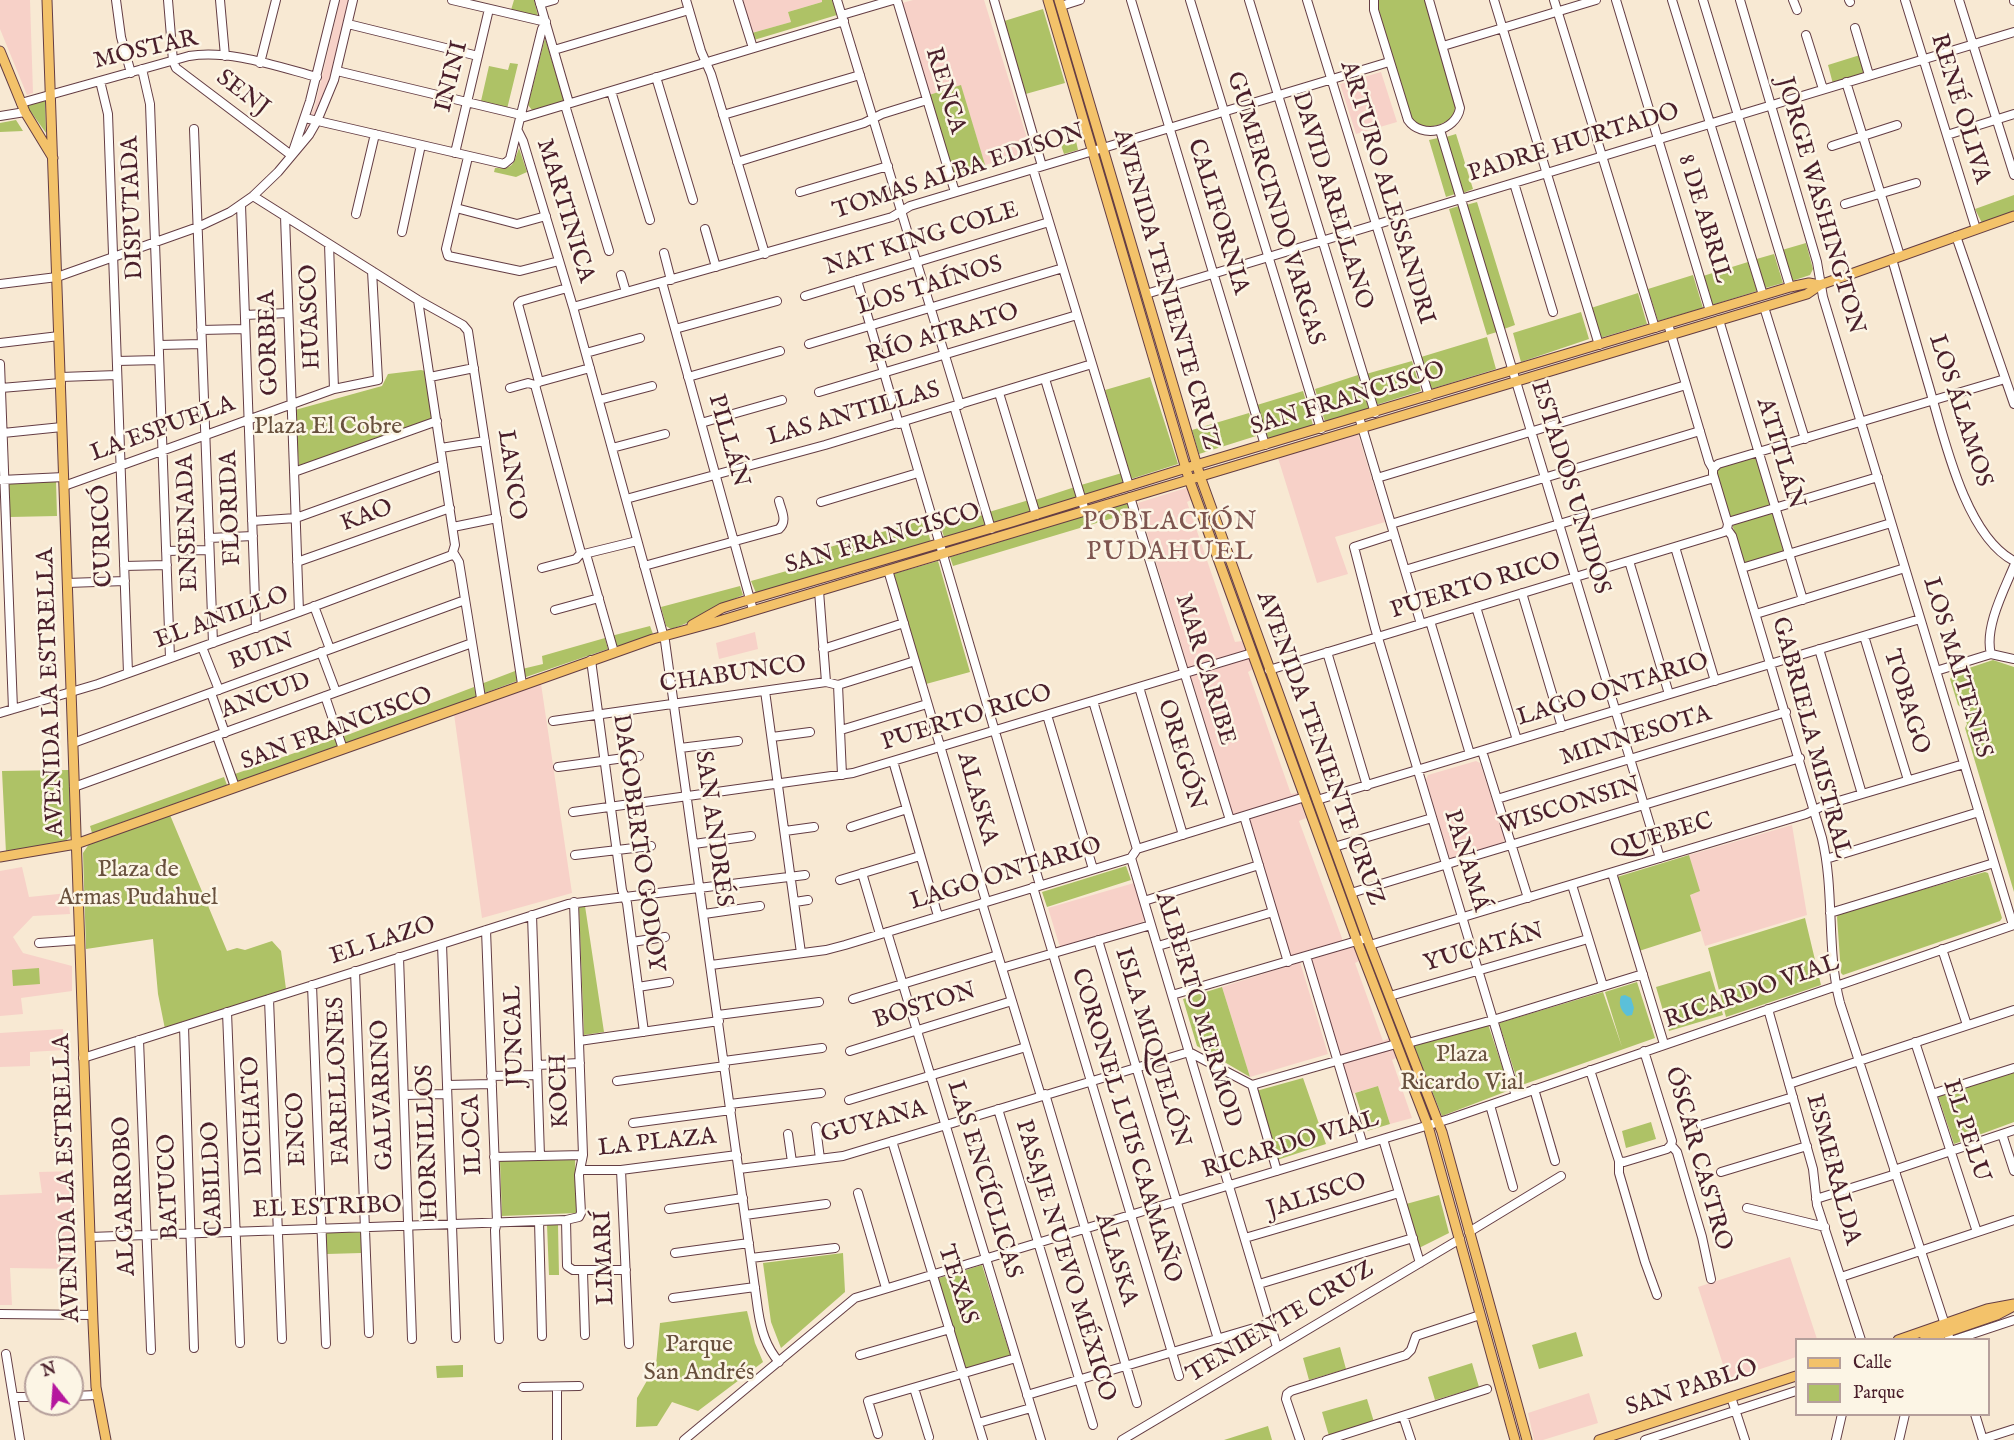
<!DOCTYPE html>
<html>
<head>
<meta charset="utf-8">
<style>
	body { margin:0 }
	#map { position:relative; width:2014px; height:1440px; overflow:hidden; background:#f8e9d3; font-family:"IM FELL English",serif }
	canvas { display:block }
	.legend { position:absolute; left:1795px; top:1338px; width:195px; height:78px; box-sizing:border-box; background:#fcf5e5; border:2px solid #b59f9b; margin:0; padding:8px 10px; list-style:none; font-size:18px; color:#4a1f2b }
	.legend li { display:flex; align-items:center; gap:12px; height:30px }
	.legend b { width:30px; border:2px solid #b59f9b }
	.north { position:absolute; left:24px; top:1356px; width:60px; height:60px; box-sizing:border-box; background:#fcf5e5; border:2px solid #b59f9b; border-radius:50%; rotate:343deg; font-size:16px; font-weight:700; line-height:24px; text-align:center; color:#4a1f2b }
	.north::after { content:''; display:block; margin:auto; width:21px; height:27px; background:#b5179e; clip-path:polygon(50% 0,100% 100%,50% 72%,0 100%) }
</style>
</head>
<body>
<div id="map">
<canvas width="2014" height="1440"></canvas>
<ul class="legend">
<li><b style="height:8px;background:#f3c26a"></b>Calle</li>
<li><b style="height:16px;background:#aec266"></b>Parque</li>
</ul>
<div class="north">N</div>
</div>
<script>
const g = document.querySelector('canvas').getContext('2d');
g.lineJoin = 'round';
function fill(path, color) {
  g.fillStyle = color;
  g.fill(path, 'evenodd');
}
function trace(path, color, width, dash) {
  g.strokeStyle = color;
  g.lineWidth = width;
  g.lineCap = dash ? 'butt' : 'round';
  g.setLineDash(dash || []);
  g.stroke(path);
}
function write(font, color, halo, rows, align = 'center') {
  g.font = font + ' "IM FELL English",serif';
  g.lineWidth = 5;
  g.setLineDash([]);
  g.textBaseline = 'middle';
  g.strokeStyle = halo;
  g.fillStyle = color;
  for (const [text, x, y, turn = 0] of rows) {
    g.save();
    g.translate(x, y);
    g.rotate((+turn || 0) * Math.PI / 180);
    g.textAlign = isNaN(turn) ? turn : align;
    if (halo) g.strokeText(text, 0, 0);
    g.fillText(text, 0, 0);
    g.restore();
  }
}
const built = new Path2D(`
	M0 0H30L33 93 27 95 0 29Z
	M340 0H356L339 77 327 110 310 141 299 155 297 144 315 106Z
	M742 0H822V2L788 12 791 22 752 33Z
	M913 0H984L1031 151 985 165 961 86 929 95 902 3Z
	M1381 72 1397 122 1356 134 1340 84Z
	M1358 434 1385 522 1335 537 1348 574 1317 583 1278 458Z
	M1189 487 1193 499 1187 502 1235 642 1242 641 1253 669 1248 672 1291 794 1297 793 1306 818 1299 821 1343 941 1352 938 1359 961 1355 963 1383 1041 1389 1038 1396 1058 1392 1060 1412 1118 1390 1124 1378 1086 1351 1094 1308 955 1292 959 1248 818 1235 821 1138 503Z
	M755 632 758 649 719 659 716 643Z
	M541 684 572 893 482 918 454 714Z
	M1476 761 1480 763 1505 839 1501 845 1452 859 1449 856 1426 780 1428 775Z
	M1792 825 1807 915 1705 946 1690 895 1699 891 1689 855Z
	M22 867 29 897 68 893 70 914 33 916 13 937 23 953 72 966V991L21 998 23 1014 0 1016V871Z
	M1134 883 1145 917 1143 922 1061 947 1059 944 1048 908Z
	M1300 962 1328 1054 1250 1077 1222 987Z
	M63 1029 64 1050 30 1052V1066L0 1067V1033Z
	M75 1171 76 1269 10 1268 12 1305H0V1195L42 1193 39 1172Z
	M1790 1257 1817 1339 1796 1340V1357L1728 1380 1698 1287Z
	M1589 1393 1598 1423 1543 1440H1534L1528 1413Z`);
const green = new Path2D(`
	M514 0H534L538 16 511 10Z
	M822 0H832L837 15 754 40 752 33 791 22 788 12 822 2Z
	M1378 0H1425L1455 103C1455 107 1455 110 1454 114 1449 124 1427 130 1417 125 1416 125 1411 119 1410 118L1376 6Z
	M1043 9 1065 83 1022 95 1001 22Z
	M545 38 564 101 532 110 528 105Z
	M1860 55 1866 75 1833 84 1828 65Z
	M510 63 518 64 507 109 481 101 489 66 508 70Z
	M961 85 986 168 952 177 929 95Z
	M45 99 46 133 26 105Z
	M16 120 23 131 0 132V123Z
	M1456 134 1473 189 1463 193 1446 137Z
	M1438 138 1455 194 1446 197 1429 140Z
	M1076 141 1078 150 1064 154 1061 145Z
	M519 148 527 172 516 177 494 172 495 168C514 169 513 165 519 148Z
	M2014 195V212L1982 223 1975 209Z
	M1477 202 1515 325 1504 329 1466 205Z
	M1459 206 1497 332 1487 335 1449 209Z
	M1806 243 1813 269 1810 275 1792 281 1782 250Z
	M1774 254 1783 283 1762 289 1753 260Z
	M1748 262 1757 291 1712 305 1703 276Z
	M1693 275 1703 308 1658 321 1648 289Z
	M1638 293 1647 324 1600 338 1591 308Z
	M1581 312 1589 339 1521 362 1513 333Z
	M1487 337 1496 369 1431 389 1421 357Z
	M1412 361 1421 391 1376 405 1366 374Z
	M421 370 425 371 432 419 299 466 295 410 382 386 388 374Z
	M1358 375 1369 409 1325 422 1315 389Z
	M1150 377 1178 464 1131 479 1105 390Z
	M1303 391 1313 425 1268 439 1257 405Z
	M1249 413 1256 436 1199 454 1192 430Z
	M1756 457 1772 506 1730 519 1717 473 1718 468Z
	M1122 473 1125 483 1085 495 1081 485Z
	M56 481 57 516 10 517 8 483Z
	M1075 487 1078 497 1038 509 1035 500Z
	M1029 500 1032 511 992 523 989 512Z
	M1127 503 1130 513 953 566 950 557Z
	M1772 512 1784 553 1744 564 1732 524Z
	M983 515 986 525 944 537 941 527Z
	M924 520 931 542 756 593 751 581 815 563 816 551Z
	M938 561 970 672 926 684 893 574Z
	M740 586 743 595C718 605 697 621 671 629L666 626 661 607Z
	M650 626 653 634 615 648 611 636Z
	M605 638 608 649 523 678 522 669 543 664 542 656Z
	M1993 660 2014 667V892L1965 728 1967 724 1962 708 1958 705 1950 679 1954 673Z
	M515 671 517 681 482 694 481 684Z
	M474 687 477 698 345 745 342 737Z
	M337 738 340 747 235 785 232 775Z
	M69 770 71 836 63 843 6 853 2 771Z
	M224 777 227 785 92 833 90 826Z
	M170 815 227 951 237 948 245 950 272 941 281 951 286 989 165 1029 158 994 153 939 86 949 83 853 89 844Z
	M1689 855 1700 891 1690 895 1701 931 1639 951 1617 877Z
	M1126 866 1131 880 1047 907 1042 892Z
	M1985 872 1988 873 2002 918 2000 921 1843 975 1841 973 1837 917 1839 913Z
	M585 906 604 1032 584 1035 579 907Z
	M1805 918 1821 985 1726 1017 1708 948Z
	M39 968 40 984 13 986 12 970Z
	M1710 971 1723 1015 1669 1031 1656 987Z
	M1637 982 1655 1038 1519 1086 1499 1023 1603 992 1622 1047 1605 992Z
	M1222 987 1250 1077 1197 1046 1183 999Z
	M1488 1024 1510 1090 1442 1116 1414 1046Z
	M2014 1071V1122L1954 1144 1938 1096Z
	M1303 1078 1326 1144 1277 1160 1256 1091Z
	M1378 1086 1390 1124 1367 1131 1355 1093Z
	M1651 1122 1656 1139 1626 1148 1622 1131Z
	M575 1160 577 1213 502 1216 500 1161Z
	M1439 1195 1449 1233 1419 1248 1406 1204Z
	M547 1225H558L559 1275H549Z
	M361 1232V1253L327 1254 326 1233Z
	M843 1253 845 1292 781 1348 771 1322 763 1263Z
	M982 1265 1011 1357 965 1370 936 1279Z
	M747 1311 755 1343 763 1362 698 1411 672 1402 657 1426 636 1427 637 1398 656 1365 660 1323Z
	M1576 1332 1583 1356 1539 1369 1532 1345Z
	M1340 1347 1346 1369 1309 1380 1303 1358Z
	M1472 1363 1479 1387 1435 1400 1428 1377Z
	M463 1365V1377L437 1378 436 1366Z
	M1367 1399 1374 1422 1329 1436 1322 1412Z
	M1268 1426 1272 1440H1224Z`);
const water = new Path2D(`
	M1625 995 1631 998 1634 1008 1632 1015 1627 1016C1621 1011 1618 1004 1621 996Z`);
const minor = new Path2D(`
	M116 0 121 37 131 73
	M168 0 173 61 176 68 291 155
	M220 0 225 56
	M452 0 546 22
	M539 0 569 103
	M686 0 701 51 711 74 765 254
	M738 0 753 48
	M837 0 960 405
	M897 0 955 192
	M994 0 1042 166
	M1131 0 1265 445
	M1190 0 1321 429
	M1249 0 1375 413
	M1307 0 1429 396
	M1374 0V10L1408 120C1421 139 1456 132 1460 108L1429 0
	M1494 0 1599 345
	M1554 0 1655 328
	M1616 0 1710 311
	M1672 0 1763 295
	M1703 0 1790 287
	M1740 0 1817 262 1823 297 2013 925
	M1793 0 1797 10
	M1849 0 1850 2
	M1905 0 1976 229
	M1959 0 2014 175
	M2014 0V1
	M540 4 554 0
	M1061 6 1080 0
	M842 15 893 0
	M348 24 478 56
	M1855 28 1869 75
	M1806 35 1823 89
	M1443 46 1596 0
	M554 50 689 10
	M260 63 276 0
	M142 69 150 104 170 658
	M337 71 521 115
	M656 77 693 200
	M100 81 108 114 128 673
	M1846 82 1900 256
	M611 91 650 220
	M21 103 189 56C229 49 279 67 317 77
	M565 105 609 251
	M723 115 860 75
	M0 116 25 112
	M305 118 504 164 510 159 542 29 546 22
	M521 118 844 21
	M194 129 213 643
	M1440 130 1660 858
	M518 131 523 141 573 307 665 641 758 1310C761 1330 766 1347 779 1362
	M1947 135 2014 114
	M1832 146 1897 125
	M293 151 310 101 335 0
	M455 153 489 9
	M468 157 446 249 448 256 520 271 559 261
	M737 162 864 123 882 114 927 100
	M1033 169 1129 486
	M1514 183 1553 312
	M800 192 888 166
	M253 196 418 300 463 325 468 331 522 684
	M1845 204 1916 183
	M241 205 256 628
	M456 208 517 224 546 216
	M356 214 375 134
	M285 216 299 612
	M705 229 716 267
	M402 232 421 145
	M1956 236 2014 404
	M329 244 334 389
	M664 253 671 280
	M1892 259C1904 300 1916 341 1928 383 1943 433 1964 535 2014 561
	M621 275 626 292
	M857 280 899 424
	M662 282 753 610
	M0 284 57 277 198 227 230 212 253 196 278 172 309 135 317 121 334 80 353 0
	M1146 294 2014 32
	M805 296 1049 222
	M573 307 892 217 910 206 1389 62
	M1764 307 1805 439
	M245 315 288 313
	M1719 320 1803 600
	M1668 324 1709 462 1713 469V474L1728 524 1727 529 1732 536 1822 838C1835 892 1826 949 1840 1003L1950 1340
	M675 329 777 301
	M201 330 245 329
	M0 343 59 336
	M809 344 1063 268
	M159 345 202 344
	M586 353 640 338
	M117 361 159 360
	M0 364 13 709
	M61 377 117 375
	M430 377 474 368
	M688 377 780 351
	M1045 379 1085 511
	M539 382 518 304 521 301 567 288
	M535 385 581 553
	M1 388 61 383
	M510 388 528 383 535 385 539 382 590 368
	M819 392 1077 315
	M999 393 1036 515
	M599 400 652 386
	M954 406 991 529
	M1359 417 1421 624
	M904 422 1040 885
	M701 423 782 400
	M3 433 62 427
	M441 448 485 441
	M612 448 665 434
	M1713 469 1718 464 2005 379
	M294 472 437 421
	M1377 478 1686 385
	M1 480 64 477
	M64 486 334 389 378 380 372 271
	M1130 497 1230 820
	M626 499 825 445 1092 364
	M821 502 918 473
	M252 521 296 518 443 465
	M1728 522 1878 477
	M1391 524 1700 431
	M453 527 497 518
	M1394 534 1354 547 1375 628 1516 1096
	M209 538 253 536
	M1675 547 1715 681
	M166 551 209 550
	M453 552 459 562 481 698
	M586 554 614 652
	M1629 561 1669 694
	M297 562 450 508
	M124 566 167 565
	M644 566 779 529C788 521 781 510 779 501
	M542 568 576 559 581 553 584 554 637 541
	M1742 568 1891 523
	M888 570 986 901
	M1405 570 1714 478
	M67 583 125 581
	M819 591 826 682
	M1522 593 1562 727
	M314 606 330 649
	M1476 607 1517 740
	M555 610 599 598
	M1756 614 1905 568
	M1430 621 1470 754
	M1864 636 1908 780
	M202 647 219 690
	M823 649 904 623
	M1819 649 1862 794
	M321 652 336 692
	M1327 652 1367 786
	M1991 654C1984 628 2004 590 2014 566
	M591 660 622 890 627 903 644 1032
	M1269 670 1724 532 1727 529
	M1936 671 1991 654 2014 659
	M838 685 842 775
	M1139 687 1183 835
	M765 691 801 953
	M211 693 225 733
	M325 696 343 749
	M1093 701 1137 849
	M0 713 98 684 299 612 452 555 455 545 418 300
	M1047 715 1093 869
	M553 721 826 682 838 685 915 661
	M841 730 927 704
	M217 736 235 787
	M772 737 810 732
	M73 743 465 600
	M680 748 738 741
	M1482 751 1528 898
	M893 761 938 916
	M558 767 639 756
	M74 787 472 643
	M1497 799 1786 712
	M1317 800 1920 619
	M573 812 853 773 1252 653
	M1244 816 1288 962
	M851 827 907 809
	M785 831 814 827
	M694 844 751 836
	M1334 847 1432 818
	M575 855 651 846
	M1131 858 1277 1347
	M1826 859 1979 812
	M862 873 880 934
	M1612 873 1664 1044
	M840 880 920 856
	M1572 885 1603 986
	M1033 887 1179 1376
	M1351 893 1800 758
	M1144 901 1259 865
	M795 902 808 900
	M982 903 1041 1096
	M1830 913 1994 863
	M704 914 760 906
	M532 915 540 1156
	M486 930 497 1222 495 1230 499 1339
	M887 932 1041 1440
	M1098 940 1218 1339
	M632 942 665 937
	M39 943 80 940
	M442 944 456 1338
	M1370 945 1806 814 1825 805 1964 764
	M1158 946 1273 912
	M1942 949 1967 1025
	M1306 956 1363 1145
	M399 957 412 1339
	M711 965 826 950 845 945 1131 858 1137 849 1305 797
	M1002 968 1151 925
	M355 971 369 1333
	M312 985 326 1344
	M638 987 669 982
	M1172 995 1367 938
	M1390 996 1588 939
	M269 999 282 1339
	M853 999 998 955
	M1768 1009 1813 1169 1817 1205 1861 1340
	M227 1012 240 1343
	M718 1015 819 1002
	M184 1026 194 1348
	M139 1040 151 1350
	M579 1041 719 1021
	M1915 1042 1977 1232
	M1408 1043 1493 1020 1643 974
	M850 1051 1012 1001
	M1644 1051 1672 1141 1671 1145 1677 1152 1702 1237 1711 1279
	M83 1058 568 904 805 875
	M724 1061 822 1048
	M537 1065 580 1063
	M1590 1070 1619 1161V1173L1645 1262 1657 1295
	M491 1076 537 1075
	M617 1081 725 1066
	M1789 1084 2014 1010
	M447 1085 492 1084
	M1252 1085 1277 1171
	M1534 1089 1555 1161
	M1045 1094 1137 1403
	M1932 1094 2014 1068
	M404 1095 447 1094
	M849 1100 1026 1047
	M730 1104 821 1093
	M1490 1105 1513 1187
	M998 1109 1093 1425
	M633 1123 731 1110
	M1701 1125 1793 1097
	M816 1127 820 1159
	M788 1134 792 1162
	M2002 1134 2014 1171
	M1383 1139 1420 1263
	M892 1141 983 1440
	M494 1157 583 1155
	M1619 1161 1624 1162 1667 1149 1671 1145
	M739 1169 843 1156 1189 1052 1252 1085 1396 1044
	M580 1170H621L737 1155
	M621 1170 629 1344
	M1894 1170 2014 1130
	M1721 1172 1807 1146
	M858 1193 886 1288
	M1816 1199 1896 1174
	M1747 1208 1825 1227
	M669 1209 743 1198
	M745 1215 826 1204
	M566 1220 567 1266 573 1270H626
	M539 1221 542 1336
	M1469 1232 1561 1176
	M90 1237 566 1220 579 1217 581 1213 579 1175 583 1155 574 902
	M1245 1238 1399 1193
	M675 1253 749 1243
	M751 1258 835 1248
	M583 1272 585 1335
	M1841 1277 2014 1220
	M1259 1284 1413 1238
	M673 1298 755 1287
	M0 1314 93 1315
	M1954 1340 2014 1320
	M6 1354 20 1440
	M860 1355 950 1329
	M523 1387 579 1386
	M557 1387V1440
	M914 1388 929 1437
	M1027 1395 1271 1323
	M72 1396 97 1395
	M13 1397H36
	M1731 1397 1745 1440
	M1975 1414 1983 1440
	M1403 1416 1411 1440
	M978 1423 1031 1408
	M878 1434 868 1401 1016 1358
	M1983 1439 2014 1429
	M684 1440 855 1298 1449 1119 2014 925
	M1122 1440 1460 1239
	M1300 1440 1286 1399 1287 1394 1291 1391 1406 1355 1411 1350 1416 1336 1480 1315
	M1327 1440 1487 1389
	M1645 1440 1796 1391
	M1836 1440 1842 1414
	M1899 1440 1905 1414`);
const major = new Path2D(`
	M47 0 93 1322 96 1387 106 1440
	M1048 0 1189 479 1357 941 1428 1126 1515 1440
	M1059 0 1200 476 1367 938 1442 1132 1527 1440
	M0 51 25 112 53 158
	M692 625 722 608 751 599 1012 522 1196 465 1790 287 1809 283 1820 285
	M0 857 76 844 653 639 719 621 1807 294 1820 285 2014 216
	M1898 1340 1987 1309 2014 1304
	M1924 1340 1997 1315 2014 1306
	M1599 1440 1796 1376`);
const streetNames = [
	["MOSTAR",146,51,-13],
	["ININI",453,77,-76],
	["RENCA",944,91,73],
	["SENJ",242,94,37],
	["RENÉ OLIVA",1959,109,73],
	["PADRE HURTADO",1574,144,-17],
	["TOMAS ALBA EDISON",959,173,-18],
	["ARTURO ALESSANDRI",1386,193,73],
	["DAVID ARELLANO",1331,201,73],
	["JORGE WASHINGTON",1819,206,74],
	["DISPUTADA",134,208,-92],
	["GUMERCINDO VARGAS",1274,209,73],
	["MARTINICA",564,211,73],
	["CALIFORNIA",1217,217,73],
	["8 DE ABRIL",1703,219,73],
	["NAT KING COLE",922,240,-17],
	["LOS TAÍNOS",930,287,-17],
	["AVENIDA TENIENTE CRUZ",1165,290,74],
	["HUASCO",312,317,-92],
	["RÍO ATRATO",943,335,-17],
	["GORBEA",270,343,-92],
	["SAN FRANCISCO",1348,400,-17],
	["LOS ÁLAMOS",1959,411,72],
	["LAS ANTILLAS",854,415,-16],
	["LA ESPUELA",163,430,-20],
	["PILLÁN",727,441,74],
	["ATITLÁN",1779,454,73],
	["LANCO",510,475,82],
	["ESTADOS UNIDOS",1569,488,73],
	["FLORIDA",232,508,-92],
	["KAO",367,517,-20],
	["ENSENADA",189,523,-92],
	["CURICÓ",104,536,-92],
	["SAN FRANCISCO",883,540,-16],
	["PUERTO RICO",1476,587,-17],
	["EL ANILLO",222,619,-20],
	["BUIN",262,653,-20],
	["LOS MAITENES",1956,668,73],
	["MAR CARIBE",1204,670,73],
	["CHABUNCO",733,676,-8],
	["LAGO ONTARIO",1613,691,-17],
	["AVENIDA LA ESTRELLA",52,692,-92],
	["ANCUD",266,697,-20],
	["TOBAGO",1905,702,73],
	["PUERTO RICO",967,719,-17],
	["SAN FRANCISCO",337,730,-20],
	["MINNESOTA",1636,737,-17],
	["GABRIELA MISTRAL",1810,738,75],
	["AVENIDA TENIENTE CRUZ",1319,749,70],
	["OREGÓN",1180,755,73],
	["ALASKA",976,799,74],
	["WISCONSIN",1570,807,-17],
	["SAN ANDRÉS",712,829,82],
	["QUEBEC",1662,837,-17],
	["DAGOBERTO GODOY",637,843,82],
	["PANAMÁ",1465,861,73],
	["LAGO ONTARIO",1006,875,-17],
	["EL LAZO",383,942,-18],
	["YUCATÁN",1484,949,-16],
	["RICARDO VIAL",1752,993,-19],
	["BOSTON",925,1007,-17],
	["ALBERTO MERMOD",1197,1010,73],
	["JUNCAL",516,1036,-92],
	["ISLA MIQUELÓN",1151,1048,73],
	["FARELLONES",340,1081,-92],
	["KOCH",561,1091,-92],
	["GALVARINO",384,1095,-92],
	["DICHATO",254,1116,-92],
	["GUYANA",874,1123,-15],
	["CORONEL LUIS CAAMAÑO",1125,1126,73],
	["ENCO",298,1129,-92],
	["EL PELU",1965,1131,72],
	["ILOCA",474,1135,-92],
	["HORNILLOS",429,1142,-92],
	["LA PLAZA",657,1144,-6],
	["RICARDO VIAL",1291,1146,-17],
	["ÓSCAR CASTRO",1697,1159,74],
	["ESMERALDA",1832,1170,75],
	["AVENIDA LA ESTRELLA",68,1178,-92],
	["CABILDO",214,1179,-92],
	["LAS ENCÍCLICAS",983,1180,73],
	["BATUCO",170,1187,-92],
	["ALGARROBO",126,1196,-92],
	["JALISCO",1317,1197,-17],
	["EL ESTRIBO",327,1209,-2],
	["LIMARÍ",606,1258,-92],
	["ALASKA",1115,1260,73],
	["PASAJE NUEVO MÉXICO",1064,1261,73],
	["TEXAS",956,1285,72],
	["TENIENTE CRUZ",1281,1323,-31],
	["SAN PABLO",1692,1389,-18]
];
const parkNames = [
	["Plaza El Cobre",328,428],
	["Plaza de",138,871],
	["Armas Pudahuel",138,899],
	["Plaza",1462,1056],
	["Ricardo Vial",1462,1084],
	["Parque",699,1346],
	["San Andrés",699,1374]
];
const neighbourhoodNames = [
	["POBLACIÓN",1170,524],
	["PUDAHUEL",1170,554]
];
fill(built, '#f7d1c8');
fill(green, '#aec266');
fill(water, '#5bc0d9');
trace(minor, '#643d44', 10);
trace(major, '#643d44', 11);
trace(minor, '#fff', 8);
trace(major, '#f3c26a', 9);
write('24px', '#4a1f2b', '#fcf5e5', streetNames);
write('24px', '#68503d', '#fcf5e5', parkNames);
g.letterSpacing = '1.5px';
write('26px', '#7e5550', '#fcf5e5', neighbourhoodNames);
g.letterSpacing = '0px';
</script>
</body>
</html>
